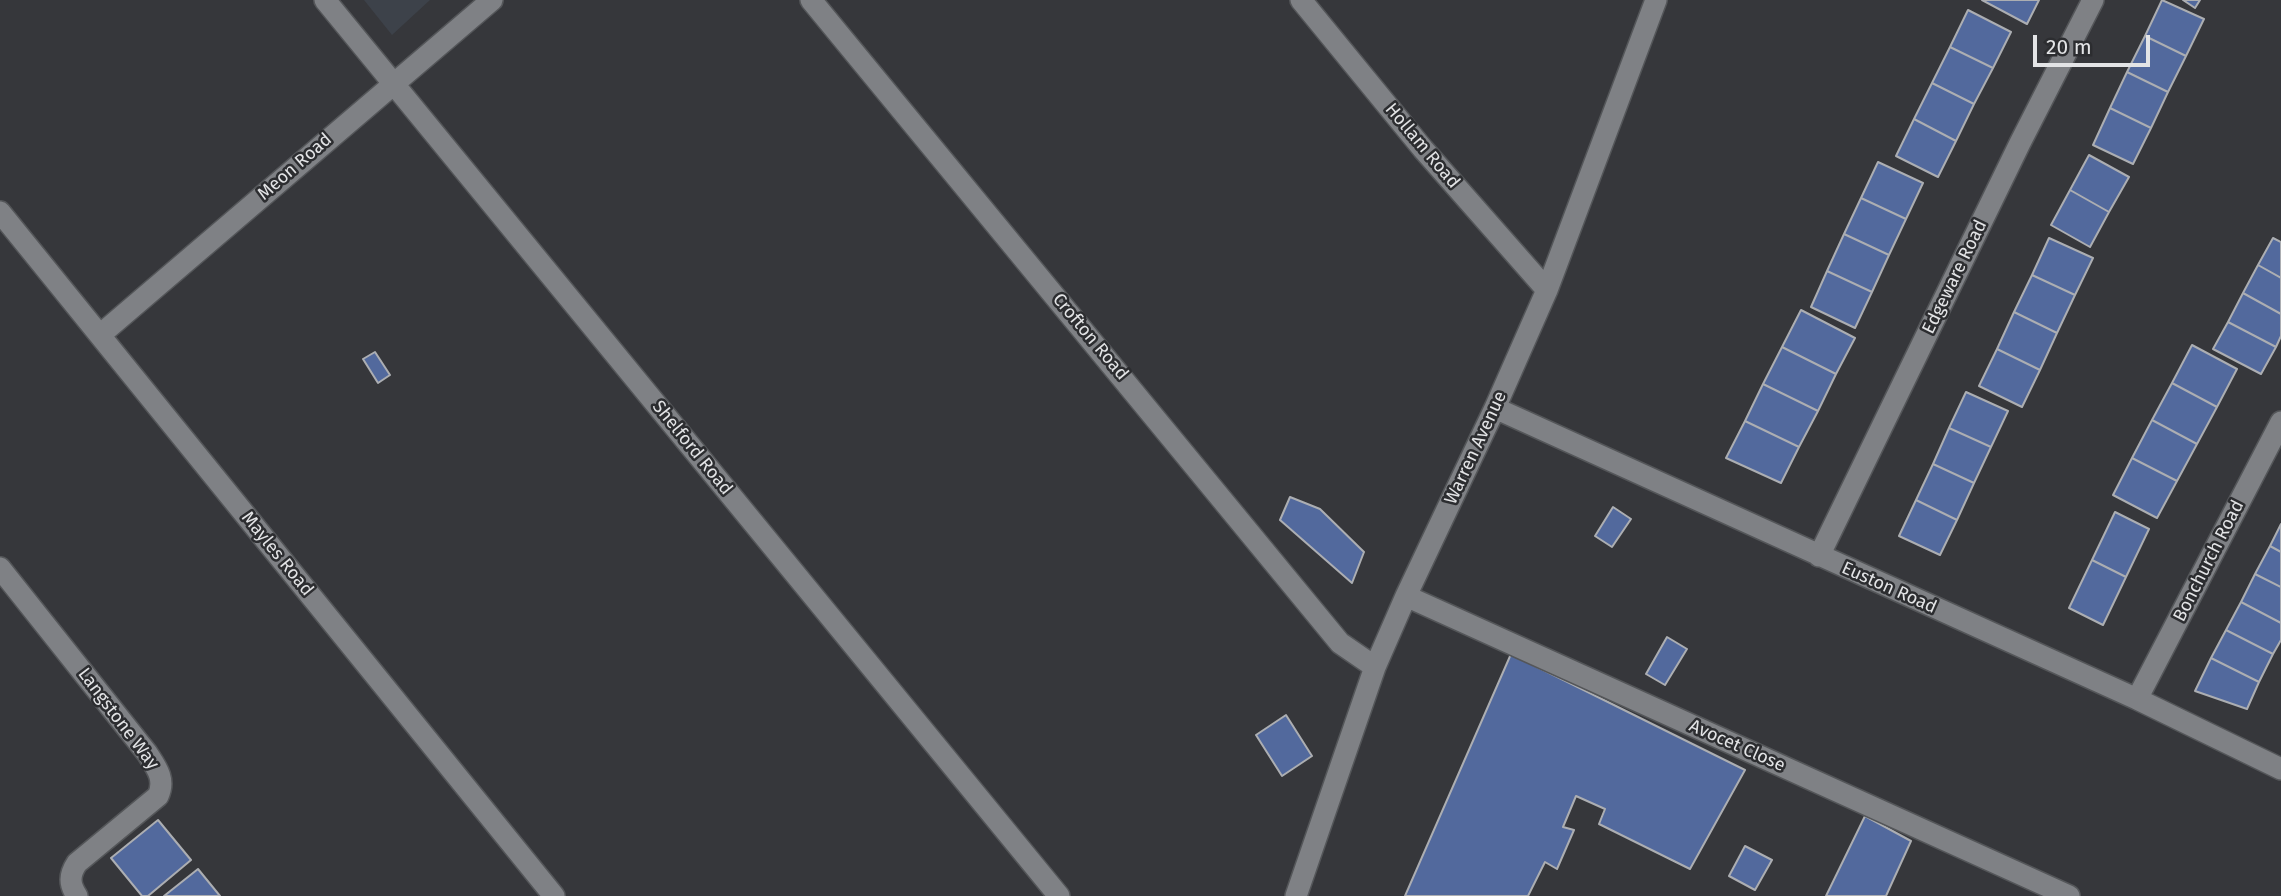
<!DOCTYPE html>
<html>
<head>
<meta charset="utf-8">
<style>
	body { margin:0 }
	#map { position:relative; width:2281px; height:896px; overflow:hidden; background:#36373b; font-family:"Fira Sans",sans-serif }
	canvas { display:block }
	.scale { position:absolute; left:2033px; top:35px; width:117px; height:32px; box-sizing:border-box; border:4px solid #e3e4e6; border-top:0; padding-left:9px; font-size:21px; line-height:24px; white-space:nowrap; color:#e3e4e6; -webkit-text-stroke:5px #2c2d30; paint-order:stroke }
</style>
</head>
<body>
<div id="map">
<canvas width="2281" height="896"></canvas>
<div class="scale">20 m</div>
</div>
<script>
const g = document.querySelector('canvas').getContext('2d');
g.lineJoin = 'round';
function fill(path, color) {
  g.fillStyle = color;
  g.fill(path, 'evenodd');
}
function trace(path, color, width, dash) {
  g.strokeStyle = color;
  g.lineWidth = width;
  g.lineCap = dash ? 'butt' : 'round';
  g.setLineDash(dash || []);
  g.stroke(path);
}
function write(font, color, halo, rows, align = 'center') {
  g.font = font + ' "Fira Sans",sans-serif';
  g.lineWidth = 5;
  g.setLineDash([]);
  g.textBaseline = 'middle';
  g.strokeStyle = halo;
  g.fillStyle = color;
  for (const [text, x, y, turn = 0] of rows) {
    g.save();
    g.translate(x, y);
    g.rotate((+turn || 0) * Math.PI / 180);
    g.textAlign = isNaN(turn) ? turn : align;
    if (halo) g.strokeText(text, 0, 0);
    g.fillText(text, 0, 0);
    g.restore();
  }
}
const built = new Path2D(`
	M364 0H430L392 35Z`);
const building = new Path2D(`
	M1982 0H2039L2027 24Z
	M2162 0 2204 19 2186 56 2145 36Z
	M2183 0H2200L2195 8Z
	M1968 10 2011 32 1993 68 1950 47Z
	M2145 36 2186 56 2168 92 2127 72Z
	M1950 47 1993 68 1974 104 1932 83Z
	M2127 72 2168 92 2151 128 2110 108Z
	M1932 83 1974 104 1956 141 1914 119Z
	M2110 108 2151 128 2133 164 2093 145Z
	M1914 119 1956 141 1938 177 1896 156Z
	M2089 155 2129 177 2109 212 2070 190Z
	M1878 162 1923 183 1906 219 1861 198Z
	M2070 190 2109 212 2090 247 2051 225Z
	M1861 198 1906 219 1889 255 1844 234Z
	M1844 234 1889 255 1872 292 1827 271Z
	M2049 238 2093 258 2075 295 2032 275Z
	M2273 238 2281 242V278L2258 265Z
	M2258 265 2281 278V314L2243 293Z
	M1827 271 1872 292 1855 328 1811 307Z
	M2032 275 2075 295 2057 333 2014 312Z
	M2243 293 2281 314V336L2276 347 2228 322Z
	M1801 310 1855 338 1836 374 1782 347Z
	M2014 312 2057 333 2040 370 1997 349Z
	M2228 322 2276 347 2261 374 2213 349Z
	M2192 345 2237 369 2217 407 2172 383Z
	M1782 347 1836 374 1818 411 1763 384Z
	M1997 349 2040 370 2022 407 1979 386Z
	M375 352 390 375 378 383 363 359Z
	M2172 383 2217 407 2197 444 2152 420Z
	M1763 384 1818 411 1799 447 1745 421Z
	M1966 392 2008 411 1991 447 1949 428Z
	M2152 420 2197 444 2177 481 2132 458Z
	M1745 421 1799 447 1781 483 1726 458Z
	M1949 428 1991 447 1974 483 1933 464Z
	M2132 458 2177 481 2157 518 2113 495Z
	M1933 464 1974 483 1957 520 1916 500Z
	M1290 497 1320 509 1364 552 1352 583 1280 520Z
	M1916 500 1957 520 1940 555 1899 536Z
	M1613 507 1631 519 1612 547 1595 536Z
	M2115 512 2149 529 2126 577 2092 560Z
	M2281 524V552L2270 546Z
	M2270 546 2281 552V587L2255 574Z
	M2092 560 2126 577 2103 625 2069 608Z
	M2255 574 2281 587V623L2241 602Z
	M2241 602 2281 623V640L2273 654 2226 630Z
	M2226 630 2273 654 2259 682 2211 658Z
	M1667 637 1687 649 1665 685 1646 674Z
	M1511 654 1745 770 1690 869 1599 824 1605 809 1576 796 1563 827 1574 830 1557 869 1545 862 1528 896H1405Z
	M2211 658 2259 682 2247 709 2195 691Z
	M1286 715 1312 756 1282 776 1256 735Z
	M1865 816 1911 841 1886 896H1826Z
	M158 820 191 860 148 896H142L111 858Z
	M1745 846 1772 860 1755 890 1729 876Z
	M198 869 220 896H164Z`);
const minor = new Path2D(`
	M325 0 1059 896
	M811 0 1340 643 1375 667
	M1301 0 1423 149 1547 290
	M0 212 554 896
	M100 335 492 0
	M1495 408 2137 699 2281 769
	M1819 556 2020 143 2093 0
	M0 568 147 753C156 767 166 779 158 796L77 863C69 875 69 884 77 896
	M1406 596 2069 896
	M2137 699 2281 422
	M1296 896 1375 667 1406 596 1495 408 1547 290 1656 0`);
const streetNames = [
	["Hollam Road",1422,146,50],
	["Meon Road",295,167,-41],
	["Edgeware Road",1955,277,-64],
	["Crofton Road",1090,337,50],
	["Shelford Road",692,448,51],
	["Warren Avenue",1476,448,-65],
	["Mayles Road",277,554,51],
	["Bonchurch Road",2209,561,-63],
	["Euston Road",1889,588,24],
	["Langstone Way",118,719,53],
	["Avocet Close",1737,746,24]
];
fill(built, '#3d424a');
fill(building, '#52699d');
trace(building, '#acaeb2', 2);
trace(minor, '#545659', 24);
trace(minor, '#7f8185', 21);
write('18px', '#e3e4e6', '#2c2d30', streetNames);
</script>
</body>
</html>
